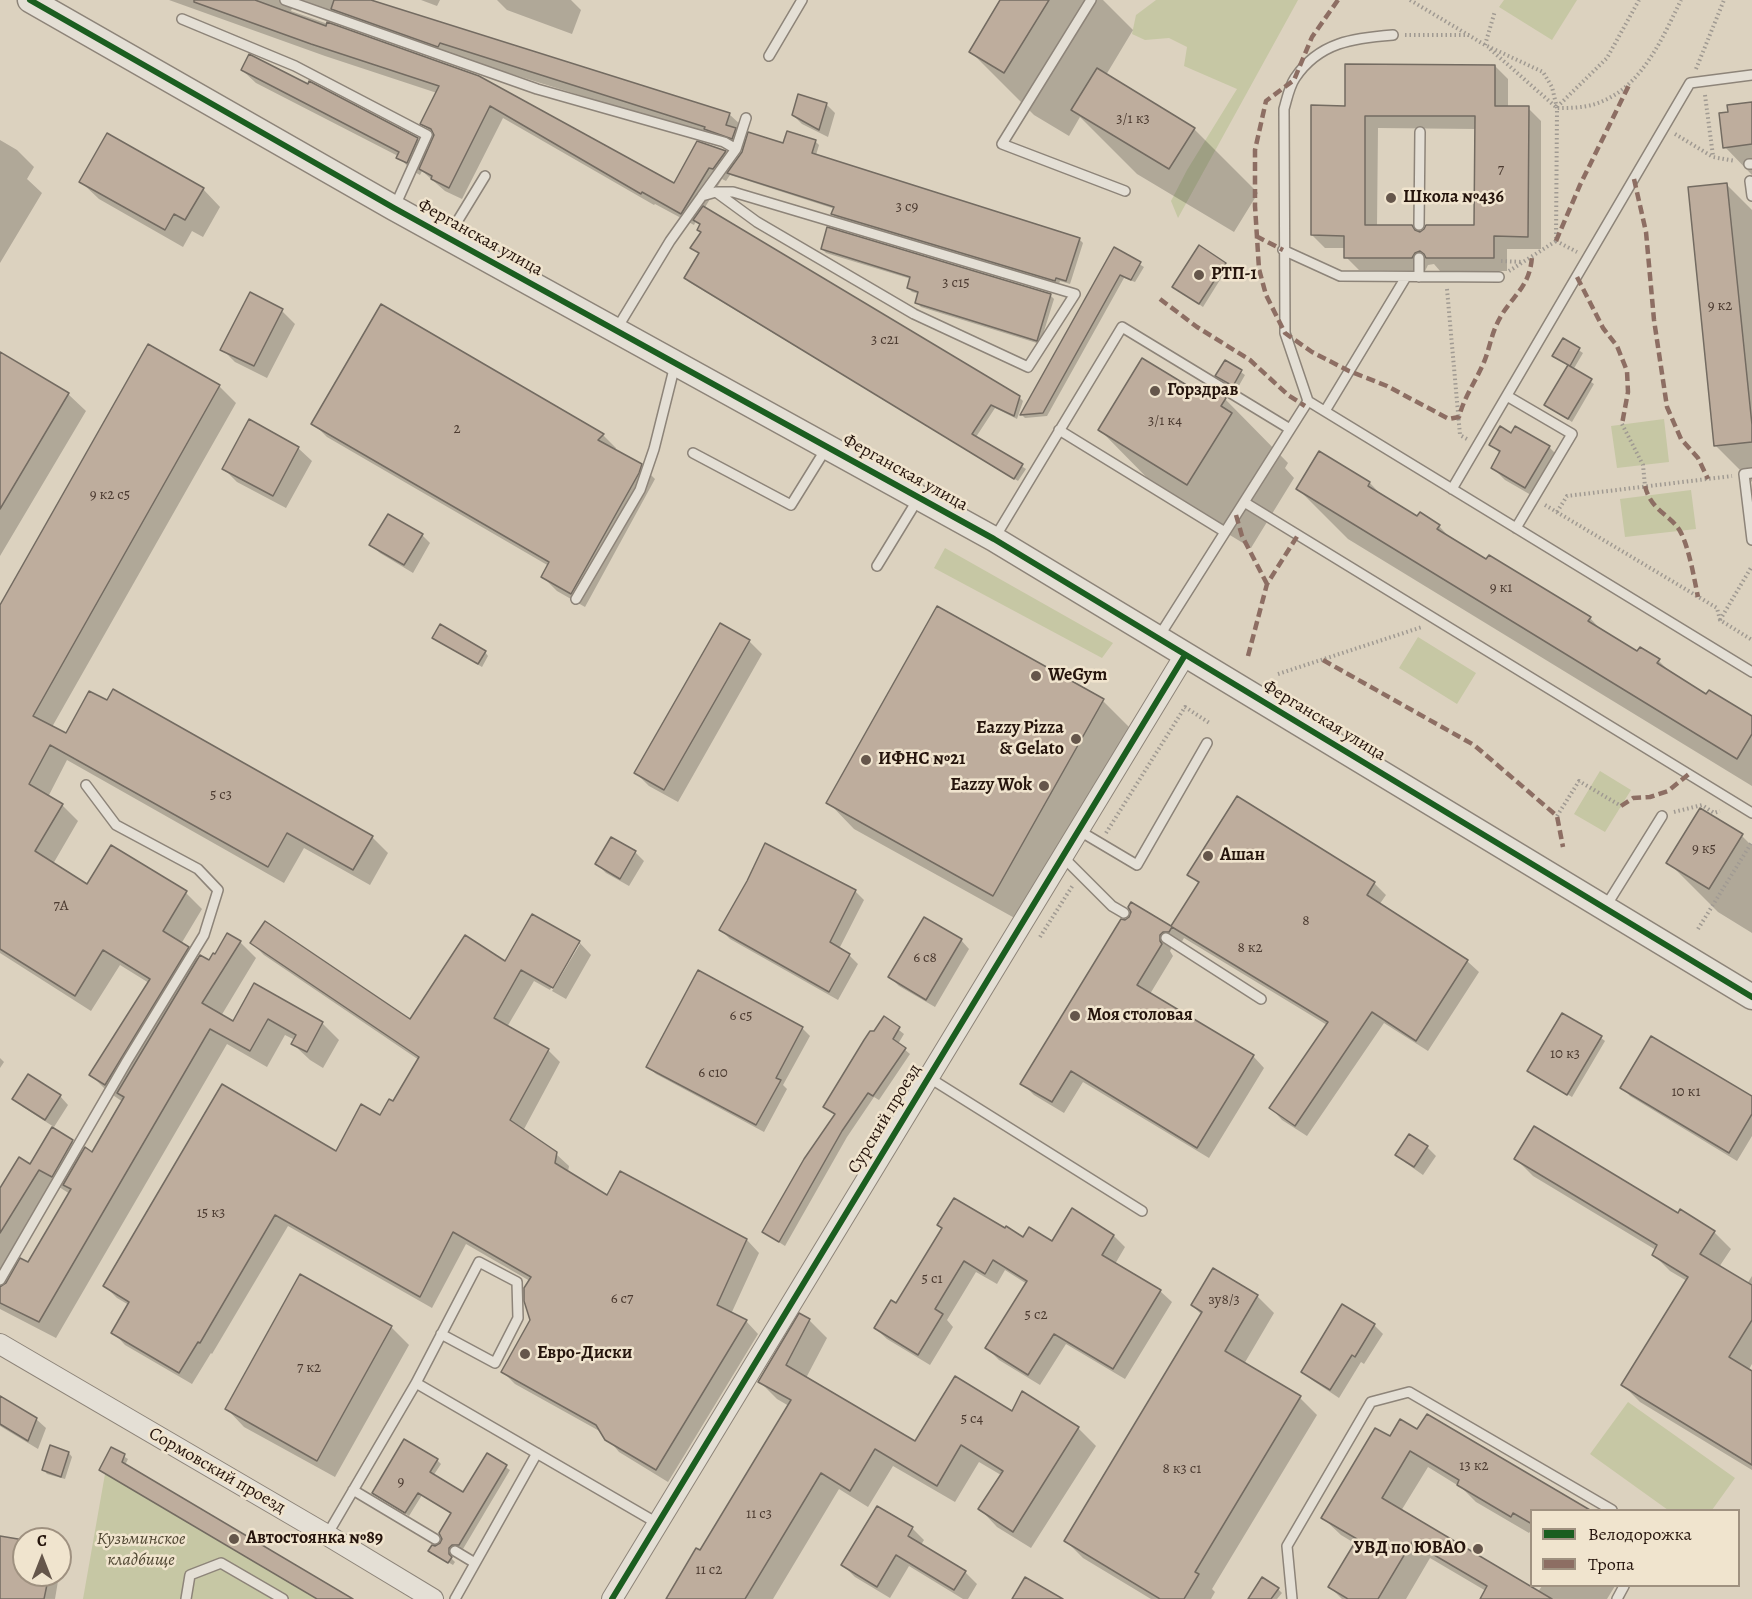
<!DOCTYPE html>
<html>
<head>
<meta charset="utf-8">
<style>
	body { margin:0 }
	#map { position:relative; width:1752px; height:1599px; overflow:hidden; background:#dcd2bf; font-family:Alegreya,serif }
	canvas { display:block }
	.legend { position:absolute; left:1530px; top:1509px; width:210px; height:78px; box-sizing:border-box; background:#f0e4ce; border:2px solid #9f9180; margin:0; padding:8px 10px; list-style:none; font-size:18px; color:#25140c }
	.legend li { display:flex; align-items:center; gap:12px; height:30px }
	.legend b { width:30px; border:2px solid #9f9180 }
	.north { position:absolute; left:12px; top:1527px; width:60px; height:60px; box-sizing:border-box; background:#f0e4ce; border:2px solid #9f9180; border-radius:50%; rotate:0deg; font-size:16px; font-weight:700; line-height:24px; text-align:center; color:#25140c }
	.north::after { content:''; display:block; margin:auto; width:21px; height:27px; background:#65564b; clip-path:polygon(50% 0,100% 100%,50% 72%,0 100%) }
</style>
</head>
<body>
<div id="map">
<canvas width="1752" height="1599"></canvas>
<ul class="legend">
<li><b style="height:8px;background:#1b5e20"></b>Велодорожка</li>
<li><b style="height:8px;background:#8d6e63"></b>Тропа</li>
</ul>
<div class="north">С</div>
</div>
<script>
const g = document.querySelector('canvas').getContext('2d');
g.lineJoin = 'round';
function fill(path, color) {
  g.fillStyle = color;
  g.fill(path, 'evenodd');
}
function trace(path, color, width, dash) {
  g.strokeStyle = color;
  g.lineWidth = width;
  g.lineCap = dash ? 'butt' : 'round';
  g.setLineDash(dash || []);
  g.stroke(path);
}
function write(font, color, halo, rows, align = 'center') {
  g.font = font + ' Alegreya,serif';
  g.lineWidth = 5;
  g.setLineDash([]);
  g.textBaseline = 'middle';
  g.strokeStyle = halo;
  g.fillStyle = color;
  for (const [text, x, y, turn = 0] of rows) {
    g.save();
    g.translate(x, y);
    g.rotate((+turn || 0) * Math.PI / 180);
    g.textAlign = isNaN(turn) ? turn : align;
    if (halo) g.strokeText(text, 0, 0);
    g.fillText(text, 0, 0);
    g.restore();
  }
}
const green = new Path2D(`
	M1156 0H1298L1178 218 1171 201 1187 170 1237 89 1184 66 1187 47 1169 38 1145 40 1132 34 1136 15Z
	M1504 0H1577L1552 40 1499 7Z
	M1664 419 1669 462 1617 468 1611 426Z
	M1691 490 1696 529 1625 537 1620 499Z
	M945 548 1113 643 1102 658 934 568Z
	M1418 637 1476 673 1457 704 1399 668Z
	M1600 771 1631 790 1605 832 1574 814Z
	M1628 1402 1735 1478 1712 1510H1668L1590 1454Z
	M105 1474 116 1479 317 1599H83Z`);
const shadow = new Path2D(`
	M169 0H366L729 114 742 126 739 134 747 142 784 145 815 141 819 145 816 155 1079 239 1083 243 1070 284 1060 281 1059 284 837 218 833 214 835 209 730 175 726 181 722 179 704 209 1019 397 1023 401 1017 419 995 408 976 437 1026 469 1018 481 689 282 686 278 700 254 692 248 702 233 701 225 696 221 694 225 655 204 654 205 503 118 462 199 445 191 422 171 420 175 411 170 398 156 256 83 242 70 417 139 429 151 435 136 422 123 437 93 325 56ZM293 6 714 137 718 141 744 150 736 163 725 152 698 143 674 185 478 77 291 11Z
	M421 0H440L437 6Z
	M497 0H571L581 10 572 34 507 10Z
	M1002 0H1103L1133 30 1106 75 1194 129 1258 193 1234 232 1137 174 1080 117 1069 136 1034 115 971 52Z
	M1495 66 1508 79V108H1528L1541 121V249H1507V271H1440L1434 264 1428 265 1425 271 1359 270 1346 257V248H1325L1312 235 1346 107ZM1378 128 1476 129V227L1418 233 1412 226H1377Z
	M799 96 827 105 835 113 828 137 802 124 793 115Z
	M1752 103V175L1725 147Z
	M0 140 17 150 34 167 27 179 42 193 0 263Z
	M81 182 203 189 220 207 203 237 192 231 183 247 99 199Z
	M1727 185 1752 210V482L1715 445Z
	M822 249 1050 295 1054 299 1040 344 921 307 917 303 919 294 912 292 908 288 911 279 826 253Z
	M1114 249 1144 267 1135 282 1124 278 1047 416 1025 418 1022 415Z
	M1225 264 1228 267 1203 307 1174 287Z
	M282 311 295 324 267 378 235 362 222 349Z
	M1563 340 1583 353 1573 370 1594 384 1572 422 1546 405 1569 366 1554 356Z
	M148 346 219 386 236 403 52 727 66 735 372 837 388 853 370 885 304 848 284 883 67 760 48 797 62 805 78 821 53 864 88 886 186 893 202 909 181 944 199 960 209 962 240 942 256 958 221 1016 233 1023 255 985 322 1023 339 1040 323 1068 310 1060 293 1044 295 1040 285 1035 267 1067 227 1044 56 1338 0 1309V1190L31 1166 53 1130 72 1141 83 1153 93 1154 123 1102 107 1091 91 1075 149 983 120 965 91 1011 0 953V608ZM56 1185 70 1194 28 1264H19L12 1257Z
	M0 354 68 394 86 411 0 556Z
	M1226 362 1245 375 1237 389 1221 379Z
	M1204 397 1225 399 1288 463 1285 468 1294 478 1251 548 1163 494 1100 430Z
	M313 423 603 435 616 448 615 450 641 465 655 479 585 607 557 591 543 577 549 566 327 437Z
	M1512 435 1549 447 1561 459 1538 499 1505 480 1493 468 1500 454 1491 444Z
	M298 448 312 461 286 508 237 482 224 469Z
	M1320 453 1370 483 1384 498 1417 519 1439 526 1453 541 1590 618 1604 633 1638 653 1640 649 1659 661 1674 676 1707 696 1752 718V786L1348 539 1298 489Z
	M422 535 430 543 413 573 380 553 371 545Z
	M438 641 485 652 488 656 482 667Z
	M749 641 762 654 678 802 649 786 636 773Z
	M1103 701 1129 727 1020 921 854 829 828 802Z
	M1237 798 1374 883 1386 895 1379 905 1467 961 1479 972 1428 1051 1384 1023 1307 1136 1282 1120 1271 1108 1327 1025 1184 938 1181 943H1174L1170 951 1173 956 1150 994 1253 1056 1264 1068 1209 1158 1083 1082 1064 1113 1034 1095 1022 1083 1125 921 1131 918 1132 904 1172 928 1199 884 1189 874Z
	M1742 836 1752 846V933L1718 912 1668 862Z
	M765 845 855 891 864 900 839 949 849 955 858 964 838 1000 730 939 721 930 748 882Z
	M635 852 644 861 629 886 606 873 597 864Z
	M961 940 969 949 935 1007 899 986 890 977Z
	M579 942 591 955 566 999 552 991 580 944H576L550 990 534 981 507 1027 548 1050 560 1062 523 1131 556 1154 569 1166 568 1172 608 1197 620 1173 747 1240 759 1253 731 1314 746 1321 758 1334 668 1482 619 1452 603 1433 515 1384 503 1372 532 1321 530 1281 466 1244 432 1308 288 1226 212 1354 211 1353 192 1384 125 1345 113 1332 129 1305 117 1298 105 1286 337 1153 381 1117 393 1103 419 1060 264 955 252 943 410 1021 506 963Z
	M885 1019 904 1034 898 1044 910 1054 879 1100 874 1097 847 1137 785 1246 763 1232 836 1115 825 1107Z
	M802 1028 810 1036 783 1085 787 1089 764 1132 656 1074 648 1067Z
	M1601 1038 1605 1041 1572 1097 1533 1074Z
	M0 1058 4 1062 0 1068Z
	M1622 1087 1752 1098V1136L1737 1161 1630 1096Z
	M60 1096 68 1105 54 1127 23 1107 14 1098Z
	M1410 1136 1427 1147 1436 1156 1423 1175 1406 1163 1397 1155Z
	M1516 1159 1678 1215 1714 1232 1731 1249 1719 1267 1747 1284 1752 1276V1364L1748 1371 1752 1373V1470L1640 1402 1623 1385 1687 1281 1670 1271 1653 1254 1656 1250 1533 1176Z
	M1072 1210 1114 1236 1125 1247 1115 1264 1160 1291 1172 1302 1125 1379 1066 1344 1040 1385 999 1360 987 1348 1027 1284 1005 1270 997 1284 976 1272 947 1320 953 1327 930 1365 887 1339 875 1328 896 1305 943 1229 1052 1243Z
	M301 1276 391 1327 409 1345 335 1477 244 1427 227 1409Z
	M1257 1296 1274 1313 1244 1364 1300 1398 1317 1415 1212 1589 1215 1592 1211 1599H1151L1083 1558 1065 1540 1202 1315 1192 1305Z
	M1342 1306 1375 1326 1383 1334 1364 1364 1361 1362 1339 1398 1312 1380 1303 1372Z
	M809 1320 827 1338 806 1378 915 1443 1012 1413 1023 1393 1078 1428 1096 1446 1031 1548 997 1527 980 1509 1001 1475 979 1462 955 1502 893 1466 868 1507 839 1489 773 1599H668L700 1552 789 1406 777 1399 760 1382Z
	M0 1398 36 1419 46 1428 38 1449 0 1426Z
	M1418 1431 1586 1510H1532V1529L1529 1533 1476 1502 1462 1488 1428 1467 1401 1511 1538 1592 1542 1586H1615L1607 1599H1482L1486 1591 1430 1558 1406 1599H1342L1330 1587 1356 1544 1341 1535 1323 1518 1390 1438Z
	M112 1449 128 1459 125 1465 350 1599H317L105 1473Z
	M69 1453 72 1457 65 1479 47 1474 44 1470Z
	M487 1455 510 1470 463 1549 456 1548 452 1552V1559L455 1562 453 1565 434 1554 436 1547 442 1544 452 1514 422 1495 409 1516 374 1493 437 1460 441 1464 433 1476 464 1494Z
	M912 1528 924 1540 921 1545 965 1572 977 1584 968 1599H963L909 1566 890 1598 855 1577 843 1565Z
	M0 1537 24 1542V1575H59L55 1599H0Z
	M1278 1589 1282 1593 1277 1599H1257Z`);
const building = new Path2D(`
	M194 0H255L326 26 327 22 479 76 674 183 697 141 726 151 713 169 709 168 681 214 642 192 641 194 490 106 449 188 431 179 432 176 419 169 434 135 431 129 420 124 439 86 311 44 194 2Z
	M334 0H371L730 113 726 125 736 128 732 139 704 129 705 127 440 43 438 47 331 9Z
	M1000 0H1049L1004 73 969 52Z
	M249 54 308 84 309 81 418 138 407 163 396 158 399 152 241 70Z
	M1345 64 1495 65V106H1529L1528 237 1494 236V258H1426L1424 254 1420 251 1415 253 1412 258H1344V236L1311 235V105L1345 106ZM1365 116H1475L1474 225H1426L1424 229 1420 232 1415 230 1412 225H1365Z
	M1097 68 1195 128 1169 169 1071 110Z
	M798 94 827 103 819 130 792 115Z
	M1752 102V144L1723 148 1719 113 1728 112 1727 105Z
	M787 131 816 140 812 153 1080 238 1066 281 1056 278 1055 281 831 214 834 207 727 173 742 152 748 132 783 143Z
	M107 133 204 188 185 220 174 214 165 230 79 182Z
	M1727 183 1752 425V442L1714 446 1688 187Z
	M703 206 1020 396 1014 416 991 405 972 434 1023 464 1014 479 684 278 699 253 690 248 701 232 697 230 700 224 693 220Z
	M827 227 1051 294 1037 341 915 303 918 292 907 288 910 277 821 249Z
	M1199 245 1226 263 1199 304 1172 287Z
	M1114 247 1141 262 1131 280 1120 275 1043 413 1020 415Z
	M250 292 283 309 254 366 220 350Z
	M381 304 604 434 598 440 642 464 639 473 571 594 541 577 549 562 311 424Z
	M1563 338 1580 348 1570 366 1552 356Z
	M148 344 220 385 33 716 66 733 89 691 107 700 113 689 373 836 353 870 287 833 268 867 50 745 29 784 63 804 35 851 87 884 111 845 187 891 163 931 189 947 105 1085 89 1075 150 979 103 950 75 996 0 949V605Z
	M0 352 69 393 0 509Z
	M1142 358 1203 395 1208 387 1226 398 1221 406 1232 413 1187 485 1098 430Z
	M1225 360 1242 370 1233 386 1215 376Z
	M1568 365 1592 379 1568 419 1544 405Z
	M249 419 299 447 273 496 222 469Z
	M1500 426 1511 433 1515 426 1550 446 1525 488 1491 468 1500 451 1489 445Z
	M1319 451 1370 482 1368 486 1417 516 1420 512 1440 525 1437 529 1486 559 1489 555 1591 617 1588 621 1637 651 1640 647 1660 659 1657 663 1706 694 1709 690 1752 716V734L1737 759 1296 489Z
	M388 514 423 534 404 565 369 545Z
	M937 606 1104 699 993 896 826 803Z
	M720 623 750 640 664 790 634 773Z
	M440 624 486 651 478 664 432 638Z
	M1237 796 1375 882 1367 895 1468 960 1416 1041 1372 1012 1295 1126 1269 1108 1328 1022 1172 927 1169 932H1163L1160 935V941L1162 944 1137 985 1254 1055 1197 1148 1071 1071 1052 1102 1020 1084 1121 919 1125 920 1129 917 1131 912 1128 907 1131 902 1171 926 1199 882 1187 875Z
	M1700 808 1743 834 1709 889 1666 863Z
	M611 837 636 851 620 879 595 864Z
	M765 843 856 890 830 942 850 954 829 992 719 930 747 881Z
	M532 914 580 941 553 988 521 970 494 1018 549 1049 510 1120 557 1152 555 1163 607 1195 620 1171 747 1239 717 1305 747 1320 656 1470 605 1440 596 1425 501 1372 530 1320 524 1301V1288L531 1277 453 1232 420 1297 275 1215 200 1343 198 1342 179 1373 111 1333 129 1302 103 1286 222 1084 336 1151 361 1104 380 1115 389 1099 393 1101 419 1057 250 943 265 921 410 1019 465 935 505 961Z
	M924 917 962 939 926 1000 888 977Z
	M227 933 241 941 202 1003 233 1021 254 983 323 1022 307 1052 291 1044 296 1035 268 1019 250 1051 210 1029 39 1322 0 1303V1287L6 1283 20 1258 28 1262 71 1189 63 1185 85 1147 92 1152 124 1097 117 1093 200 955 209 960 213 953 215 954Z
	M698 970 803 1027 776 1078 781 1080 756 1125 646 1067Z
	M1562 1013 1602 1036 1567 1095 1527 1071Z
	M884 1016 900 1027 893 1039 906 1048 873 1096 868 1093 842 1131 779 1242 762 1232 804 1159 835 1114 823 1107 864 1040 870 1031H874Z
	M1651 1036 1752 1096V1114L1729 1153 1620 1088Z
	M28 1074 61 1095 45 1120 12 1099Z
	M1534 1126 1678 1213 1680 1209 1715 1231 1700 1254 1752 1285V1320L1729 1357 1752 1371V1465L1621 1385 1688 1277 1652 1255 1657 1245 1514 1159Z
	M52 1127 73 1140 52 1177 39 1170 0 1233V1188L19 1157 30 1164Z
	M1409 1134 1428 1146 1414 1167 1395 1155Z
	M954 1198 1005 1228 1006 1226 1023 1237 1029 1227 1052 1241 1072 1208 1114 1235 1102 1255 1161 1290 1113 1369 1054 1334 1028 1375 985 1348 1027 1281 993 1260 985 1274 964 1261 935 1309 943 1314 918 1355 874 1328 891 1300 896 1303 942 1228 937 1225Z
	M1213 1268 1258 1295 1225 1351 1301 1396 1195 1572 1199 1574 1184 1599H1160L1064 1541 1202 1312 1191 1305Z
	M300 1274 392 1326 317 1461 225 1409Z
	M1342 1304 1375 1324 1355 1357 1352 1355 1330 1390 1301 1372Z
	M799 1313 810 1319 786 1365 915 1441 955 1376 1012 1411 1022 1391 1079 1427 1013 1532 978 1509 1003 1471 961 1445 937 1486 875 1449 850 1491 821 1473 745 1599H666L696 1548 700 1550 791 1400 758 1382Z
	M0 1396 37 1418 28 1441 0 1424Z
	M1427 1414 1590 1510H1532V1524L1513 1513 1511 1517 1457 1485 1459 1480 1410 1451 1382 1498 1552 1599H1480L1487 1586 1412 1542 1378 1599H1348L1328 1587 1357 1539 1321 1518 1375 1428 1390 1436 1400 1419 1417 1429Z
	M404 1439 438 1459 430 1472 463 1492 487 1453 507 1465 459 1545H452L449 1548V1554L452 1557 448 1563 428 1551 432 1545 435 1546 440 1543 442 1539 439 1533 451 1513 418 1493 405 1513 372 1493Z
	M50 1445 69 1452 61 1477 42 1470Z
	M111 1447 125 1454 122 1462 353 1599H317L99 1470Z
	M877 1506 913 1527 908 1536 966 1571 954 1590 896 1555 877 1587 841 1565Z
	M0 1536 24 1540V1575H49L44 1599H0Z
	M1025 1577 1063 1599H1012Z
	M1262 1577 1279 1588 1271 1599H1248Z`);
const path = new Path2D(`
	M1410 0 1485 45 1543 72 1552 87 1557 108 1556 241 1509 271
	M1405 35H1469
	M1485 45 1495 11
	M1490 49 1557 108C1572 108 1588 108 1603 101 1643 84 1663 37 1681 0
	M1696 69 1724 0
	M1705 95 1713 156
	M1557 107 1607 58 1639 0
	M1675 134 1713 157 1735 161
	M1556 241 1577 252
	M1501 261 1523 262
	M1447 289 1460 435 1467 439
	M1622 424 1643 465 1645 486
	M1545 505 1717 608 1720 620 1752 640
	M1557 512 1567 496 1732 476
	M1720 620 1752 566
	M1278 674 1422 627
	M1674 812 1702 805 1714 813 1720 811
	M1557 816 1579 781 1621 806
	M1106 833 1185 707 1211 724
	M1698 929 1752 842
	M1040 937 1073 885`);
const service = new Path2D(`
	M285 0 537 89 724 142 736 149 702 196
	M1091 0 1002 144 1125 191
	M182 19 295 66 427 135 395 206
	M769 56 802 0
	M736 149 746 118
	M1749 164H1752
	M1750 181 1752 196
	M1419 225 1420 132
	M449 235 485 176
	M1283 250 1340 276 1499 277
	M1419 258V277
	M616 330 670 241 702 196 716 192H733L1075 294 1028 367 914 314 757 222 716 192
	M1507 396 1572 434 1516 528
	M1308 401 1285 333 1284 109C1287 99 1289 87 1295 78 1319 42 1354 38 1393 35
	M1325 411 1406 277
	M1059 430 1225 532
	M693 453 791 505 827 447
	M1752 473 1744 474 1752 540
	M1452 489 1690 83 1752 75
	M1244 502 1752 813
	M994 539 1122 327 1290 429
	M877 566 918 499
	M576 599 640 490 654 449 675 365
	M1158 638 1308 401 1752 672
	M1078 830 1137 865 1207 743
	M1062 856 1112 906 1124 913
	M1606 906 1662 816
	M1166 938 1261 999
	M928 1077 1142 1211
	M0 1280 127 1061 204 935 218 890 198 869 116 825 86 785
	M416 1383 479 1262 517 1282 518 1318 495 1363 441 1334
	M353 1490 435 1539
	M327 1535 416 1383 657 1523
	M455 1551 475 1563
	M186 1599 190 1575 221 1563 283 1599
	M455 1599 537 1453
	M1292 1599 1287 1546 1371 1402 1409 1392 1612 1510
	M1617 1599 1624 1586`);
const minor = new Path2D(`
	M0 1344 327 1535 433 1599
	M612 1599 1185 655`);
const tertiary = new Path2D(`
	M30 0 394 208 994 539 1752 997`);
const quiet = new Path2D(`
	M1338 0 1312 37 1294 80 1266 101 1255 150V206L1259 269 1266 295 1285 333 1312 352 1349 371 1387 386 1449 419 1459 417C1464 397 1476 381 1484 362 1489 350 1491 337 1496 326 1508 297 1530 291 1532 256
	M1634 179 1646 232 1654 320 1667 407 1681 439 1698 458 1708 479
	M1256 236 1283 250
	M1556 241 1580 185 1630 83
	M1577 277 1603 328 1617 346 1627 371 1628 392 1622 424
	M1160 299 1197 327 1250 360 1288 395 1305 406
	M1645 486C1651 511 1670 514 1680 531 1689 547 1694 578 1698 597
	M1236 515 1242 536 1267 584
	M1248 656 1267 584 1298 535
	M1323 660 1474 745 1557 816 1563 847
	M1621 806 1633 798 1650 797 1668 791 1689 774`);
const cycleway = new Path2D(`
	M30 0 394 208 994 539 1752 997
	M612 1599 1185 655`);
const markers = [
	[1391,198,6,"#65564b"],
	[1199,275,6,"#65564b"],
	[1155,391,6,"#65564b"],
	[1036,676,6,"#65564b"],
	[1076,739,6,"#65564b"],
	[866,760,6,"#65564b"],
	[1044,786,6,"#65564b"],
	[1208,856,6,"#65564b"],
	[1075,1016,6,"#65564b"],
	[525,1354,6,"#65564b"],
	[234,1539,6,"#65564b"],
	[1478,1549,6,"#65564b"]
];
const numberNames = [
	["3/1 к3",1133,119],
	["7",1501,170],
	["3 с9",907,207],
	["3 с15",956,283],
	["9 к2",1720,306],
	["3 с21",885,340],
	["3/1 к4",1165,421],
	["2",457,429],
	["9 к2 с5",110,495],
	["9 к1",1501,588],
	["5 с3",221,795],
	["9 к5",1704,849],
	["7А",61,906],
	["8",1306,921],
	["8 к2",1250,948],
	["6 с8",925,958],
	["6 с5",741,1016],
	["10 к3",1565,1054],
	["6 с10",713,1073],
	["10 к1",1686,1092],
	["15 к3",211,1213],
	["5 с1",932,1279],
	["6 с7",622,1299],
	["зу8/3",1224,1300],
	["5 с2",1036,1315],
	["7 к2",309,1368],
	["5 с4",972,1419],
	["13 к2",1474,1466],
	["8 к3 с1",1182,1469],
	["9",401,1482],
	["11 с3",759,1514],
	["11 с2",709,1570]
];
const poiNames = [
	["Школа №436",1403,198],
	["РТП-1",1211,275],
	["Горздрав",1167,391],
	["WeGym",1048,676],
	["Eazzy Pizza",1064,729,"right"],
	["& Gelato",1064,750,"right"],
	["ИФНС №21",878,760],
	["Eazzy Wok",1032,786,"right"],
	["Ашан",1220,856],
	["Моя столовая",1087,1016],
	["Евро-Диски",537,1354],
	["Автостоянка №89",246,1539],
	["УВД по ЮВАО",1466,1549,"right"]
];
const streetNames = [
	["Ферганская улица",480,238,29],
	["Ферганская улица",905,473,29],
	["Ферганская улица",1324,721,31],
	["Сурский проезд",885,1119,-59],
	["Сормовский проезд",217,1471,30]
];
const parkNames = [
	["Кузьминское",141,1540],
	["кладбище",141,1561]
];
fill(green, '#c6c7a4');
fill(shadow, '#0003');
fill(building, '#bead9d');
trace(building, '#736b61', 1.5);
trace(service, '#8d8479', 12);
trace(minor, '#8d8479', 22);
trace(tertiary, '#8d8479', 27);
trace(path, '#a09a92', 4, [1.5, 3]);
trace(service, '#e4dfd5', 9);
trace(minor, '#e4dfd5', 20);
trace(tertiary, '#e4dfd5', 24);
trace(quiet, '#8d6e63', 4.5, [9, 4.5]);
trace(cycleway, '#1b5e20', 6);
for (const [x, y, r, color] of markers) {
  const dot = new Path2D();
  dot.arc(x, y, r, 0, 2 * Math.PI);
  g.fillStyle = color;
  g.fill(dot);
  trace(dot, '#f0e4ce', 2);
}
write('15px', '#4b3a30', null, numberNames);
write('bold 18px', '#25140c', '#f0e4ce', poiNames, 'left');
write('18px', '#25140c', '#f0e4ce', streetNames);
write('italic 18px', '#504733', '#f0e4ce', parkNames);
</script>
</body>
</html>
